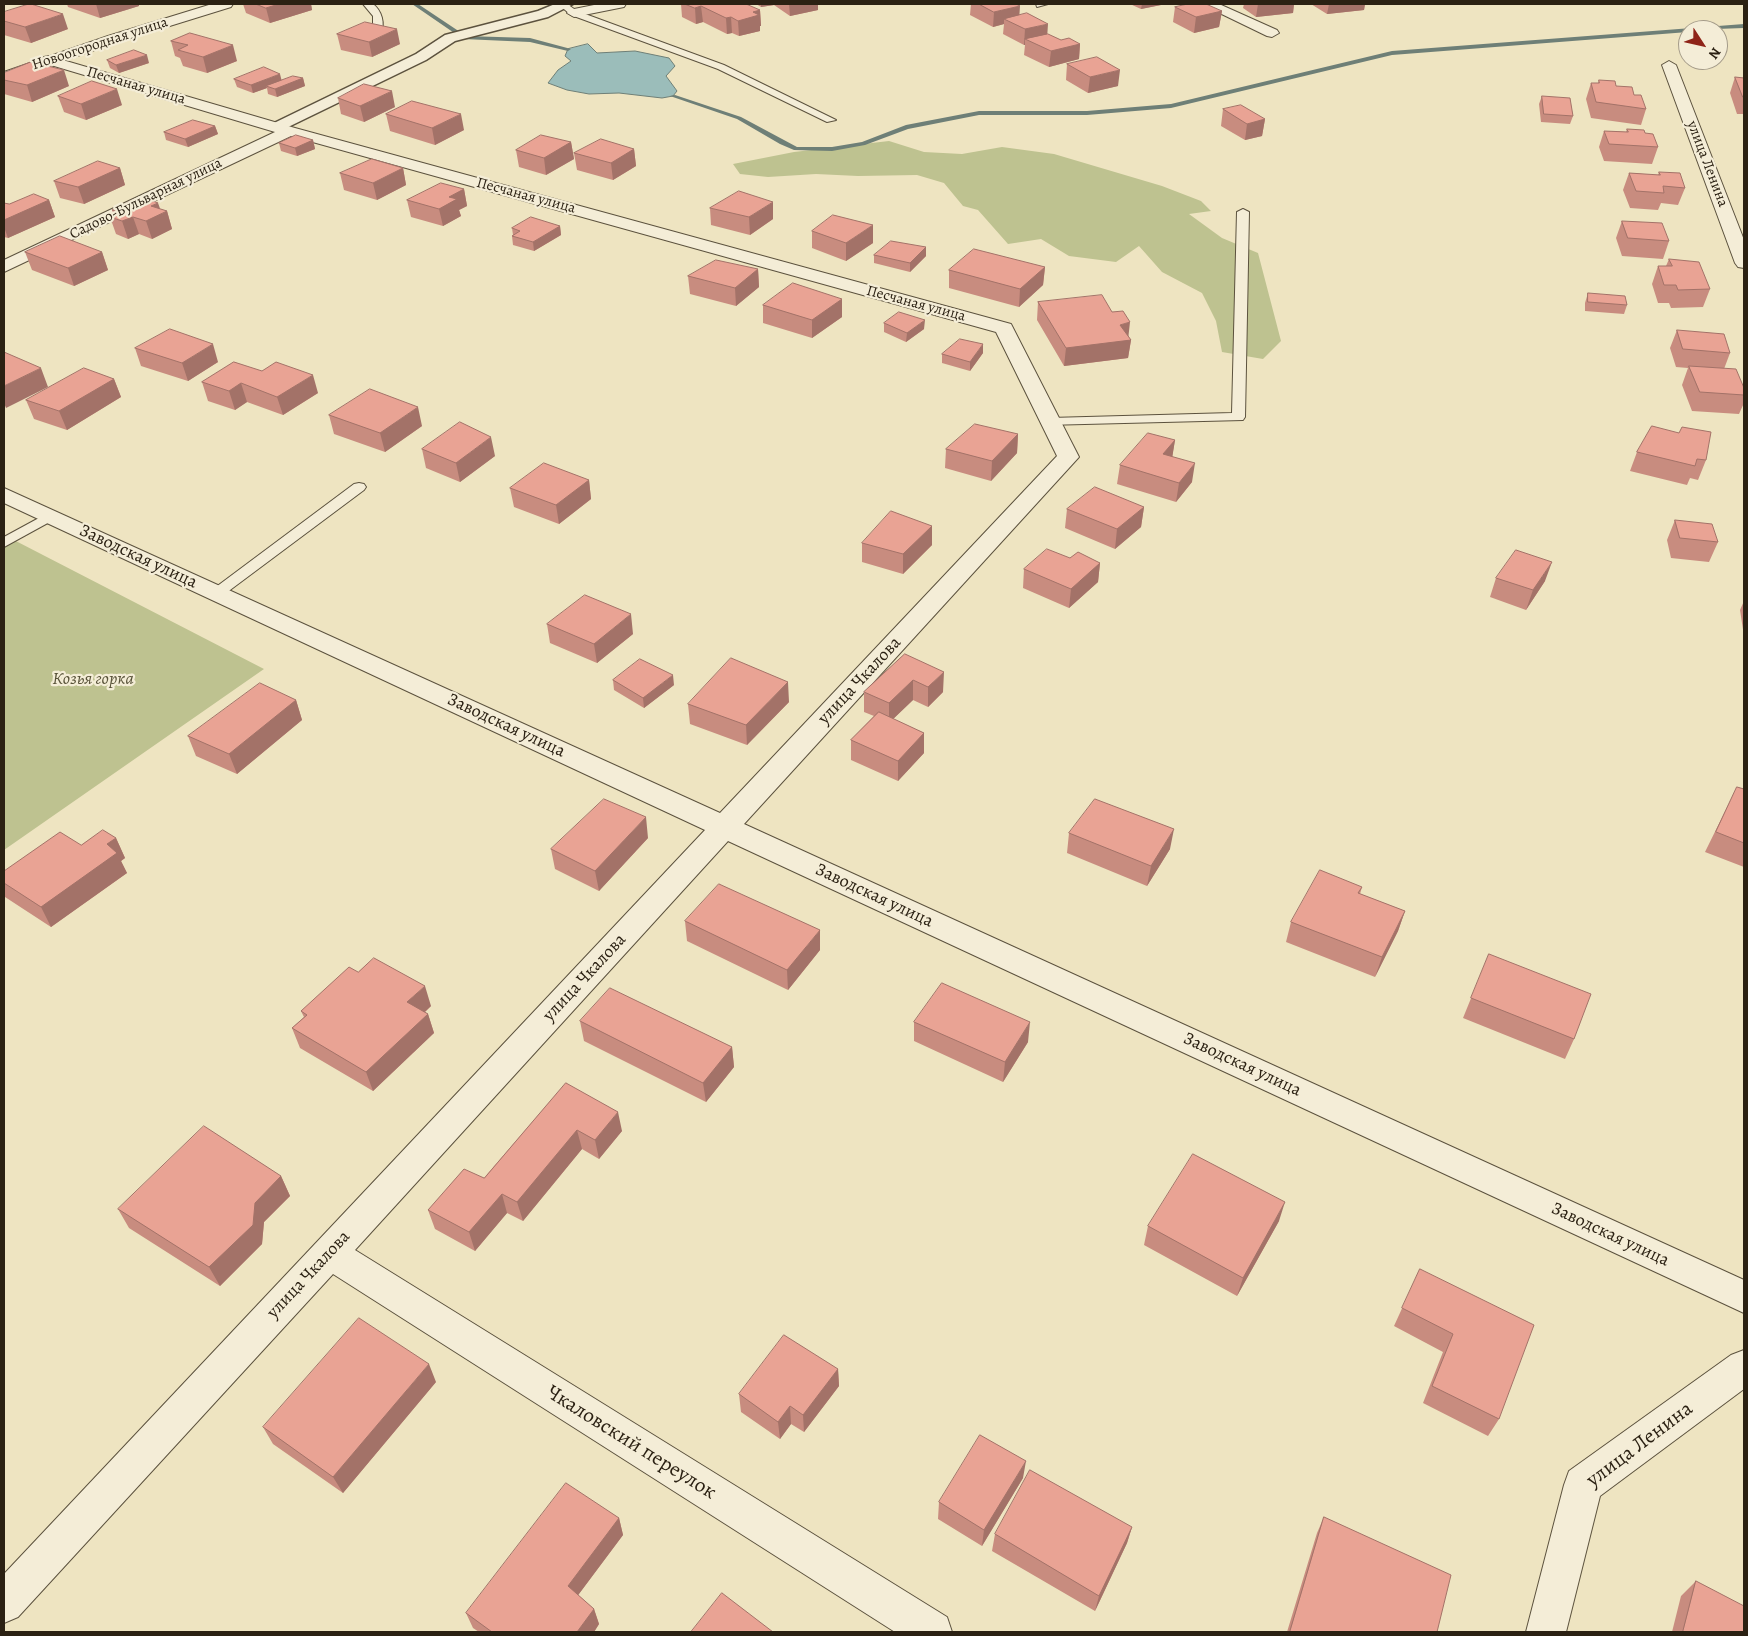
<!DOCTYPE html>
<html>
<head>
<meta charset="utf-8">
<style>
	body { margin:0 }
	#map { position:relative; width:1748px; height:1636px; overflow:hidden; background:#eee4c1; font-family:Alegreya,serif }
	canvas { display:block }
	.frame { position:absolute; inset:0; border:5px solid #2b2113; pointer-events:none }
	.north { position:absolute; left:1678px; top:20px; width:50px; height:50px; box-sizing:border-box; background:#f4edd7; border:1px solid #a49b89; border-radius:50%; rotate:125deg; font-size:14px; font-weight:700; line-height:20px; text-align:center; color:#2b2113 }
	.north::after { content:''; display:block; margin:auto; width:18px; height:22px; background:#8f2418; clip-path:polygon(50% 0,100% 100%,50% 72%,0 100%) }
</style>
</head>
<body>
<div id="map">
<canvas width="1748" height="1636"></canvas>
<div class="frame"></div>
<div class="north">N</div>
</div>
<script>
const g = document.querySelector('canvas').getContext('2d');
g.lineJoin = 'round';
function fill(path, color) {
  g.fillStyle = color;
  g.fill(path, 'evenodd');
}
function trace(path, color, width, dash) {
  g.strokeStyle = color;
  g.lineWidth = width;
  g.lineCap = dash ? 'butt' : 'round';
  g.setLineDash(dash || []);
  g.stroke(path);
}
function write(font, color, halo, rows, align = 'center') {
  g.font = font + ' Alegreya,serif';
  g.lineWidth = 4.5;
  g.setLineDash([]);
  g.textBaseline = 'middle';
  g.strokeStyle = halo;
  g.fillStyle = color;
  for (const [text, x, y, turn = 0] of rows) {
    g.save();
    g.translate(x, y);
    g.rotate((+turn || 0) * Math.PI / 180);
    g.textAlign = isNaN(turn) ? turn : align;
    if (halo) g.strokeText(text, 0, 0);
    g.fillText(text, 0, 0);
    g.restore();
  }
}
const green = new Path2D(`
	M889 141 924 152 962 154 1002 147 1054 154 1162 186 1201 201 1211 211 1189 214 1222 238 1258 253 1281 341 1263 359 1222 352 1216 321 1202 293 1162 272 1139 246 1116 262 1069 256 1041 239 1008 244 978 210 963 206 944 183 917 175 858 176 816 174 768 177 740 174 733 164 794 152Z
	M10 538 264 669 4 850V542Z`);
const water = new Path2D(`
	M588 44 597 53 635 51 669 58 675 66 666 76 677 91 673 96 662 98 619 93 589 94 567 90 548 83 558 70 571 61 565 56 568 49Z`);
const stream = new Path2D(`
	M412 4H418L466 36 530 38 571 49 568 51 530 42 463 39Z
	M1744 24V28L1688 30V32L1392 55 1171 108 1087 115H979L908 129 865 145 832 151 794 150 780 144 737 119 670 96 675 95 741 117 797 147H832L862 142 906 125 979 111H1087L1171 104 1392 51Z`);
const service = new Path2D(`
	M363 4H373C382 11 385 23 381 34L373 32V16Z
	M558 4H567L577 11 724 65 836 120 827 122 718 69 571 15Z
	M1036 4H1048L1037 7Z
	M1243 209 1249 212 1245 417 1243 420 1045 425 1043 422 1045 419 1050 418 1232 413 1237 212Z
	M359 483 364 484 366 487 364 490 222 596H212L209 593 212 590 354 484Z
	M50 512 57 516 55 519 4 547V537Z`);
const pedestrian = new Path2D(`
	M555 4H573L548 17 455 41 426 60 282 130H272L269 127 272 124 416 54 445 35 538 11Z`);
const minor = new Path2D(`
	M599 4H626L624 7 574 17 567 13 569 10Z
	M1201 4H1219L1277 30 1279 33 1272 37 1267 36Z
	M49 56 295 128 1011 324 1079 457 744 824 1744 1280V1313L728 841 355 1250 947 1617 952 1632H895L333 1274 18 1617 4 1623V1574L705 830 4 503V488L720 813 1057 456 996 332 291 136 4 272V260L275 132 44 63 42 60 44 57Z
	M1669 61 1676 65 1744 240V268L1738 267 1735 263 1662 65Z
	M1744 1350V1389L1600 1496 1566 1632H1526L1564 1485 1569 1471 1731 1355Z`);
const tertiary = new Path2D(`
	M212 4H233L231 7 118 42 4 81V72L108 36Z`);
const wall = new Path2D(`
	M67 4H139V6L100 18 68 7Z
	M243 4H311L312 10 270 23 246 13Z
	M681 4H734L760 10 761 26H760V31L739 36 732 33 727 34 703 22 696 24 682 17Z
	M756 4H818V10L790 16 774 5 761 7Z
	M971 4H1016L1019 15 1047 34 1061 40 1080 44 1079 59 1049 67 1024 55 1025 45H1024L1003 34 1004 24 993 27 970 15Z
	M1130 4H1166L1141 9Z
	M1244 4H1294L1293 13 1256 17 1243 8Z
	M1311 4H1365L1364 10 1327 14Z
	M1175 7 1222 11 1219 27 1194 33 1173 22Z
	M4 12 68 29 31 43 4 35Z
	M190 33 237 61 207 73 183 66 180 58 175 56 171 41Z
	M337 34 400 44 372 57 341 50Z
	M107 60 149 63 119 73 110 68Z
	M1067 64 1118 86 1088 93 1066 80Z
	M4 73 69 86 32 102 4 94Z
	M1735 77 1744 78V114H1737L1730 93Z
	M303 78 305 86 277 97 268 94 267 88 253 93 237 87 234 79 282 80Z
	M1599 80 1616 86 1634 95 1646 109 1641 125 1591 118 1586 99 1591 83H1598Z
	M58 96 122 105 86 120 64 112Z
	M1542 96 1573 116 1570 124 1541 122 1539 104Z
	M338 98 395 107 364 122 341 114Z
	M1223 109 1265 119 1262 136 1245 140 1221 126Z
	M386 114 464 130 435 145 390 131Z
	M215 126 218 134 188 147 166 140 164 132Z
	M1627 129 1645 133 1658 147 1652 164 1604 161 1599 147 1604 131 1626 132Z
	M313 140 315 149 297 156 281 151 279 143Z
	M571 142 574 159 546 175 519 167 516 150Z
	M634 149 636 166 613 180 577 170 574 153Z
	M120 168 125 185 84 204 60 198 54 181Z
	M403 168 406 185 377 200 344 190 340 173Z
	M1659 172 1685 188 1678 205 1661 203 1658 210 1630 208 1623 190 1629 173 1658 175Z
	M464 189 467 206 459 210 461 216 443 226 411 217 407 200Z
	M49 200 55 217 8 238 4 237V203L9 204Z
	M710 208 773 219 750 235 711 225Z
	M160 209 167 211 172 229 152 239 139 234 128 239 116 234 110 217 114 215 112 210Z
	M1622 221 1669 241 1663 259 1622 256 1616 238Z
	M560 226 561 235 534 251 513 245 512 236 513 235 512 228Z
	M812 231 873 243 846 261 812 248Z
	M25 252H102L108 270 74 286 32 270Z
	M874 255 926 256 910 272 874 263Z
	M1669 259 1710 289 1703 307 1671 308 1669 303H1658L1652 284 1658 266H1666Z
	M1045 267 1043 285 1019 307 949 288V270Z
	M758 269 759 287 736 306 690 294 688 276Z
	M1588 293 1627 305 1624 314 1585 311V303Z
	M842 299V317L812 338 763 323V305Z
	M1038 302 1112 312 1131 340 1128 358 1064 366 1037 320Z
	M884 323 924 329 906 342 884 332Z
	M1677 330 1730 353 1724 369 1744 388V403L1739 414 1692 411 1682 385 1688 368 1676 367 1670 348Z
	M135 348 218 362 188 381 141 366Z
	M983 353 970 371 942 363V354Z
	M234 362 318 393 283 415 247 402 235 410 208 401 202 382Z
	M114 379 121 397 67 430 34 419 26 400Z
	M329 415 422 426 385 452 334 434Z
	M1652 426 1706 460 1698 480 1690 478 1687 485 1630 471 1637 452Z
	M1018 434 1017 453 991 481 945 468 946 449Z
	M1175 440 1172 457 1192 482 1176 502 1117 484 1120 465Z
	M422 449 495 456 460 482 426 468Z
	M589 480 591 499 559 524 514 507 510 488Z
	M1144 507 1141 527 1115 549 1065 528 1067 509Z
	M1675 520 1718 542 1709 562 1671 558 1667 540Z
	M932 526V545L903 574 862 562V543Z
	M1100 563 1098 582 1069 608 1023 588 1024 569Z
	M1496 578 1545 581 1526 610 1490 597Z
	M1744 601V636L1740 610Z
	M547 624 633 634 597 663 550 643Z
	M905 654 943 692 928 707 913 700 893 719 924 733V753L898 781 851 760V740L874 716 864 712V692Z
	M613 680 674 685 644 708 614 690Z
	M296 700 302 720 237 774 196 756 188 736Z
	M789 702 747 745 690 724 688 704Z
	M1737 787 1744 789V867L1705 852Z
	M1069 833 1170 849 1147 886 1067 853Z
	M116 838 125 858 121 861 127 873 51 927 5 897 4 895V871L81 845Z
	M648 838 599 891 555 869 551 849Z
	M1362 887 1360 894 1405 911 1398 931 1375 977 1286 942 1291 922Z
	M685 921 820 950 788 990 687 941Z
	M1489 954 1574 1039 1565 1059 1463 1018Z
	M358 972 431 1006 425 1012 428 1014 434 1033 373 1091 300 1048 292 1028 304 1017 301 1011Z
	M580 1021 732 1047 734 1067 706 1102 584 1041Z
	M914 1022 1028 1042 1003 1082 914 1041Z
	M566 1083 622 1131 599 1159 582 1149 523 1221 507 1213 475 1251 435 1229 428 1210 484 1178Z
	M281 1176 290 1196 264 1222 262 1244 220 1286 129 1228 118 1209Z
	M1279 1221 1237 1296 1144 1245 1148 1226Z
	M1420 1269 1499 1419 1488 1436 1423 1403 1443 1352 1394 1326Z
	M838 1369 839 1386 804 1432 791 1424 780 1439 741 1412 739 1394Z
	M436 1382 343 1493 273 1444 263 1427Z
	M1023 1478 982 1546 938 1519 939 1502Z
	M1324 1517 1437 1632H1287L1317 1533Z
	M619 1518 623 1535 578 1595 594 1609 599 1624 594 1632H479L473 1628 466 1613Z
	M1132 1527 1127 1543 1095 1611 992 1551 995 1534Z
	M1696 1581 1744 1632H1672L1681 1596Z`);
const shadedWall = new Path2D(`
	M96 4H139V6L100 18Z
	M279 4H311L312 10 270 23 266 8Z
	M761 4H773L774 5 761 7Z
	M789 4H818V10L790 16Z
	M1142 4H1166L1141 9Z
	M1258 4H1294L1293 13 1256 17Z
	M1329 4H1365L1364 10 1327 14Z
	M701 6 703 22 696 24 695 8Z
	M1020 6 1019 21 1004 19V24L993 27 994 12Z
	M760 10 761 26H760V31L739 36 738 21 753 12Z
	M1222 11 1219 27 1194 33 1196 17Z
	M63 14 68 29 31 43 25 27Z
	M731 17 732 33 727 34 726 18Z
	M1048 24 1047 39H1025V45H1024L1025 29Z
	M397 29 400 44 372 57 369 42Z
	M1080 44 1079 59 1049 67 1051 51Z
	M233 45 237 61 207 73 203 57Z
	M147 55 149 63 119 73 116 65Z
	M64 70 69 86 32 102 27 85Z
	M1120 70 1118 86 1088 93 1090 77Z
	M280 74 282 82 266 86 267 88 253 93 251 85Z
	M303 78 305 86 277 97 275 89Z
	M117 89 122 105 86 120 81 104Z
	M392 91 395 107 364 122 360 106Z
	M461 114 464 130 435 145 432 128Z
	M1265 119 1262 136 1245 140 1247 124Z
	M215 126 218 134 188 147 185 139Z
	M313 140 315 149 297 156 295 148Z
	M571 142 574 159 546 175 544 158Z
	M634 149 636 166 613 180 611 163Z
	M120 168 125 185 84 204 78 187Z
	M403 168 406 185 377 200 373 183Z
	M464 189 467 206 459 210 461 216 443 226 439 209 449 197Z
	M49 200 55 217 8 238 4 227V220Z
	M773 202V219L750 235 749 217Z
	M158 203 162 214 167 211 172 229 152 239 146 221 151 206Z
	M133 217 139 234 128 239 122 221Z
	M873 225V243L846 261V243Z
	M560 226 561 235 534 251 533 242Z
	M926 247V256L910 272V263Z
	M102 252 108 270 74 286 68 268Z
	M1045 267 1043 285 1019 307 1020 289Z
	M758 269 759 287 736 306 735 288Z
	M842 299V317L812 338V320Z
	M925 320 924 329 906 342 907 333Z
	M1130 322 1128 340H1131L1128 358 1064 366 1066 348 1120 325Z
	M213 344 218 362 188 381 182 363Z
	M983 344V353L970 371V362Z
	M41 368 48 387 6 408 4 403V386Z
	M313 375 318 393 283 415 277 397Z
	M114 379 121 397 67 430 59 411Z
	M241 383 247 402 235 410 229 391Z
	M418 407 422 426 385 452 380 433Z
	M1018 434 1017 453 991 481 992 461Z
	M491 437 495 456 460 482 456 463Z
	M1175 440 1172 459 1163 454Z
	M1195 463 1192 482 1176 502 1179 483Z
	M589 480 591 499 559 524 556 505Z
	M1144 507 1141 527 1115 549 1117 529Z
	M932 526V545L903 574V554Z
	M1552 562 1545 581 1526 610 1533 590Z
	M1100 563 1098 582 1069 608 1071 589Z
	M631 614 633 634 597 663 594 644Z
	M944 672 943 692 928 707V687Z
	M673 675 674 685 644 708 643 698Z
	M913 680V700L889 723V703Z
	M788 682 789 702 747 745 746 725Z
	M296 700 302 720 237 774 229 754Z
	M924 733V753L898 781V761Z
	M646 817 648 838 599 891 595 871Z
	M1174 829 1170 849 1147 886 1151 866Z
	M116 838 125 858 121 861 127 873 51 927 41 907 107 844Z
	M1405 911 1398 931 1375 977 1382 957Z
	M820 930V950L788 990 787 970Z
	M425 986 431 1006 414 1022 407 1002Z
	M428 1014 434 1033 373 1091 366 1072Z
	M1030 1022 1028 1042 1003 1082 1005 1062Z
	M732 1047 734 1067 706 1102 703 1083Z
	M618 1112 622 1131 599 1159 595 1140Z
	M577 1130 582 1149 523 1221 517 1202Z
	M281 1176 290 1196 264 1222 262 1244 220 1286 209 1267 255 1203Z
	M502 1194 507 1213 475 1251 469 1232Z
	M1285 1202 1279 1221 1237 1296 1243 1278Z
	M429 1364 436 1382 343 1493 333 1477Z
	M838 1369 839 1386 804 1432 803 1415Z
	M790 1406 791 1424 780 1439 778 1422Z
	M1026 1461 1023 1478 982 1546 984 1530Z
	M619 1518 623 1535 573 1602 568 1586Z
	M1132 1527 1127 1543 1095 1611 1099 1596Z
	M594 1609 599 1624 594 1632H577Z`);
const building = new Path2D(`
	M29 4H31L63 14 25 27 4 21V12Z
	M256 4H279L266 8Z
	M685 4H746L760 10 753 12 759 15 738 21 731 17 726 18 701 6 695 8Z
	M979 4H1016L1020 6 994 12Z
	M1188 4H1206L1222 11 1196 17 1175 7Z
	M1027 13 1048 24 1025 29 1004 19Z
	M365 22 397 29 369 42 337 34Z
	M190 33 233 45 203 57 178 50 188 45 171 41Z
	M1048 34 1061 40 1069 38 1080 44 1051 51 1025 39Z
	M134 50 147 55 116 65 107 60Z
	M1097 57 1120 70 1090 77 1067 64Z
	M31 62 64 70 27 85 4 80V73Z
	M264 67 280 74 251 85 234 79Z
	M293 76 303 78 275 89 266 86Z
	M1735 77 1744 78V97H1743Z
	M1599 80 1615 81 1616 86 1632 87 1634 95H1641L1646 109 1596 102 1591 83H1599Z
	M92 81 117 89 81 104 58 96Z
	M364 84 392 91 360 106 338 98Z
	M1542 96 1570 98 1573 116 1544 114Z
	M412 101 461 114 432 128 386 114Z
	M1241 105 1265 119 1247 124 1223 109Z
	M193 120 215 126 185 139 164 132Z
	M1627 129 1644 130 1645 133 1653 134 1658 147 1609 144 1604 131 1628 132Z
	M296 135 313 140 295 148 279 143Z
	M541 135 571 142 544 158 516 150Z
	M601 139 634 149 611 163 574 153Z
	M372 159 403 168 373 183 340 173Z
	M98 161 120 168 78 187 54 181Z
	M1659 172 1680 173 1685 188 1663 186 1664 193 1636 191 1629 173 1660 175Z
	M441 183 464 189 449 197 457 199 439 209 407 200Z
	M739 191 773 202 749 217 710 208Z
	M34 194 49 200 4 220V203L9 204Z
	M148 199 158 203 151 206 167 211 146 221 133 217 122 221 110 217 120 212 112 210 133 200 141 203Z
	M833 215 873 225 846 243 812 231Z
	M531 217 560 226 533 242 512 236 520 231 512 228Z
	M1622 221 1662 223 1669 241 1628 238Z
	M60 236 102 252 68 268 25 252Z
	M891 241 926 247 910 263 874 255Z
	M974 249 1045 267 1020 289 949 270Z
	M1669 259 1699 262 1710 289 1678 290 1676 285H1664L1658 266H1672Z
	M716 260 758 269 735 288 688 276Z
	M793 283 842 299 812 320 763 305Z
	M1588 293 1625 296 1627 305 1588 302Z
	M1102 295 1112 312 1123 311 1130 322 1120 325 1131 340 1066 348 1038 302Z
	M899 312 925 320 907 333 884 323Z
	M170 329 213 344 182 363 135 348Z
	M1677 330 1724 334 1730 353 1683 349Z
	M960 339 983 344 970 362 942 354Z
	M4 352 41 368 4 386Z
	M234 362 262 371 276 362 313 375 277 397 241 383 229 391 202 382Z
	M1689 366 1736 369 1744 388V395L1700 392Z
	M84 368 114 379 59 411 26 400Z
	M370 389 418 407 380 433 329 415Z
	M460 422 491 437 456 463 422 449Z
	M975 424 1018 434 992 461 946 449Z
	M1652 426 1679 433 1682 427 1711 432 1706 460 1697 459 1695 466 1637 452Z
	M1148 433 1175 440 1163 454 1195 463 1179 483 1120 465Z
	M544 463 589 480 556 505 510 488Z
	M1095 487 1144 507 1117 529 1067 509Z
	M891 511 932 526 903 554 862 543Z
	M1675 520 1712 524 1718 542 1680 538Z
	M1047 549 1070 558 1078 552 1100 563 1071 589 1024 569Z
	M1516 550 1552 562 1533 590 1496 578Z
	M585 595 631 614 594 644 547 624Z
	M905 654 944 672 928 687 913 680 889 703 864 692Z
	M731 658 788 682 746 725 688 704Z
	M640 659 673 675 643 698 613 680Z
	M260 683 296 700 229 754 188 736Z
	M879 712 924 733 898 761 851 740Z
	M1737 787 1744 789V843L1716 832Z
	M604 799 646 817 595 871 551 849Z
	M1095 799 1174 829 1151 866 1069 833Z
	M103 830 116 838 107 844 117 853 41 907 4 883V871L60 832 81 845Z
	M1320 870 1362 887 1358 893 1405 911 1382 957 1291 922Z
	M719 884 820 930 787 970 685 921Z
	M1489 954 1591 994 1574 1039 1471 998Z
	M374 958 425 986 407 1002 428 1014 366 1072 292 1028 307 1015 301 1011 349 967 358 972Z
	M942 983 1030 1022 1005 1062 914 1022Z
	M610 988 732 1047 703 1083 580 1021Z
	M566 1083 618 1112 595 1140 577 1130 517 1202 502 1194 469 1232 428 1210 464 1169 484 1178Z
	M204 1126 281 1176 255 1203 253 1225 209 1267 118 1209Z
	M1193 1154 1285 1202 1243 1278 1148 1226Z
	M1420 1269 1534 1325 1499 1419 1432 1386 1453 1334 1402 1308Z
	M359 1318 429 1364 333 1477 263 1427Z
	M784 1335 838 1369 803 1415 790 1406 778 1422 739 1394Z
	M980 1435 1026 1461 984 1530 939 1502Z
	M1030 1470 1132 1527 1099 1596 995 1534Z
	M566 1483 619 1518 568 1586 594 1609 577 1632H492L466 1613Z
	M1324 1517 1451 1575 1437 1632H1290Z
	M1696 1581 1744 1606V1632H1683Z
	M722 1593 773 1632H691Z`);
const farStreetnames = [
	["Новоогородная улица",100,44,-18],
	["Песчаная улица",136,86,16],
	["улица Ленина",1707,164,69],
	["Песчаная улица",526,196,15],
	["Садово-Бульварная улица",146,199,-26],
	["Песчаная улица",916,304,15]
];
const streetNames = [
	["Заводская улица",138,557,25],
	["улица Чкалова",860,681,-47],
	["Заводская улица",506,726,25],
	["Заводская улица",874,896,25],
	["улица Чкалова",585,978,-47],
	["Заводская улица",1242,1065,25],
	["Заводская улица",1610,1235,25],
	["улица Чкалова",309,1275,-47]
];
const parkNames = [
	["Козья горка",93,680]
];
const nearStreetnames = [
	["Чкаловский переулок",631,1443,32],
	["улица Ленина",1640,1445,-37]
];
fill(green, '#bec290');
fill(water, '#9bbdba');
trace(water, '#6e7f77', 1);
fill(stream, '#6e7f77');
trace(service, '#5c523e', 2);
trace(pedestrian, '#5c523e', 3);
trace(minor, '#5c523e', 2);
trace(tertiary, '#5c523e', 2);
fill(service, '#f4edd7');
fill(pedestrian, '#f4edd7');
fill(minor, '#f4edd7');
fill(tertiary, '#f4edd7');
fill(wall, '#c88c7f');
fill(shadedWall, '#a37268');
fill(building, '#e9a394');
trace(building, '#a37268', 1);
write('15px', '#2b2113', '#f4edd7', farStreetnames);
write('18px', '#2b2113', '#f4edd7', streetNames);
write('italic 18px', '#575138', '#f4edd7', parkNames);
write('21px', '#2b2113', '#f4edd7', nearStreetnames);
</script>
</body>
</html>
